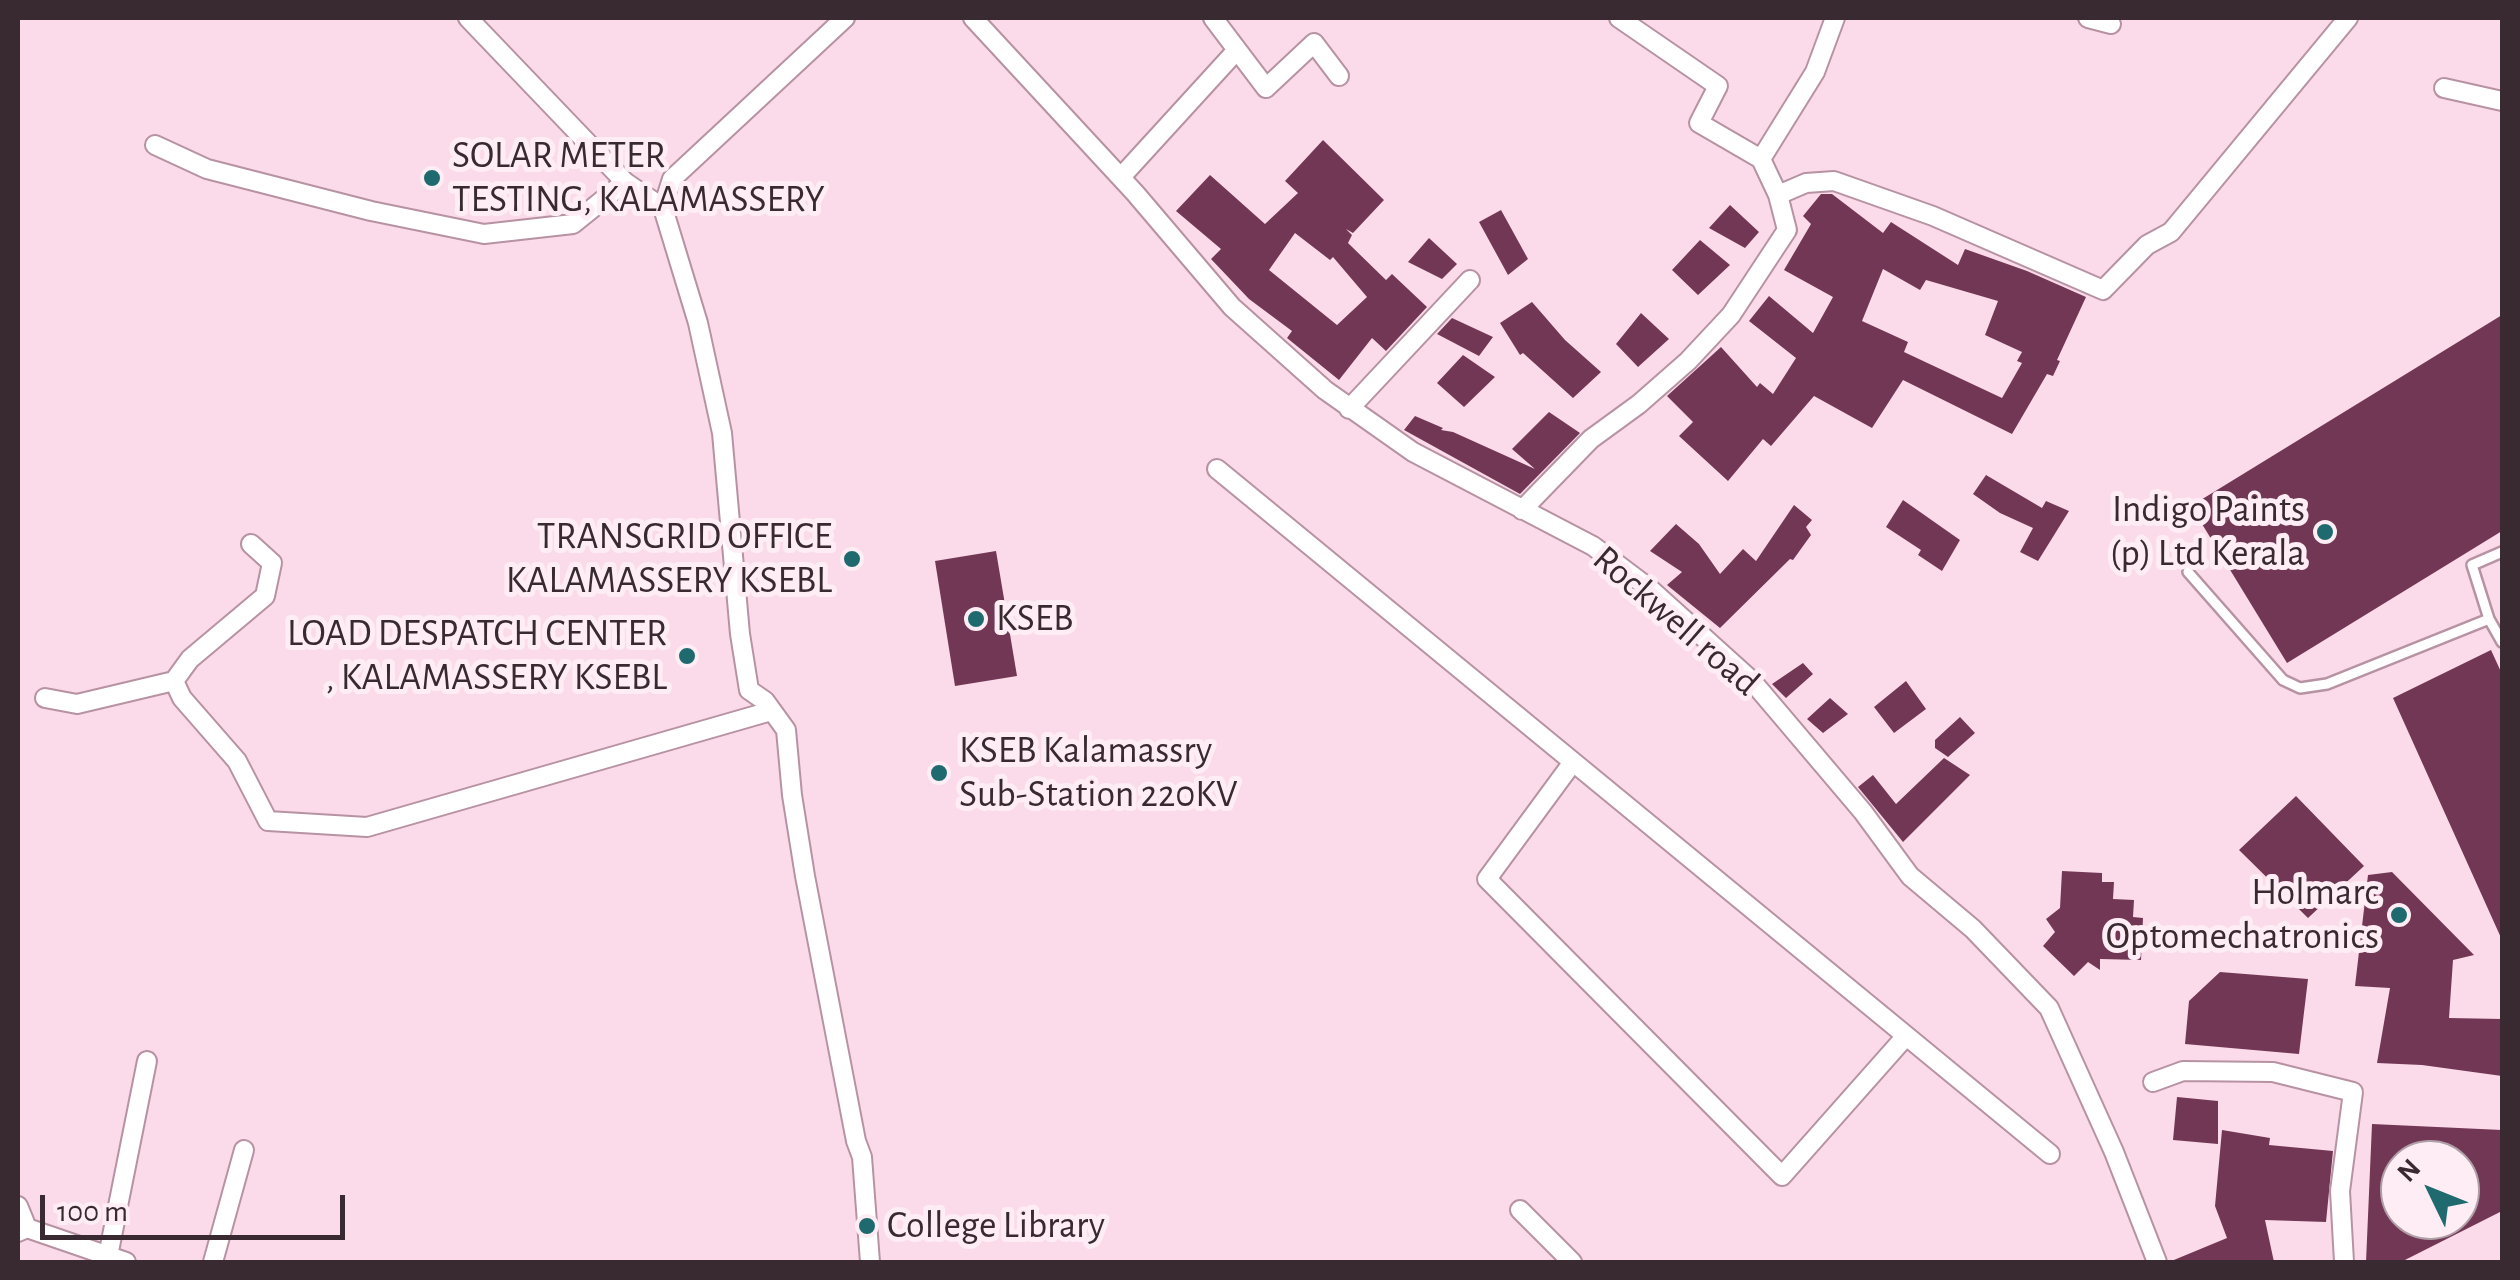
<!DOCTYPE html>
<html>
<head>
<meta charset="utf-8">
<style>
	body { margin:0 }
	#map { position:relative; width:2520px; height:1280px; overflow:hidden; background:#fbdbe9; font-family:"Alegreya Sans",sans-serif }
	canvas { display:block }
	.frame { position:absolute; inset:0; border:20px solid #392a31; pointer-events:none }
	.north { position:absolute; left:2380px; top:1140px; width:100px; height:100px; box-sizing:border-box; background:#feedf4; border:2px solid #af9fa6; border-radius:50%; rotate:313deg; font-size:28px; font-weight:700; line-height:40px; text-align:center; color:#392a31 }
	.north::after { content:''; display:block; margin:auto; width:35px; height:45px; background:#1e6a6e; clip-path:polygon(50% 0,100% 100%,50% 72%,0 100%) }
	.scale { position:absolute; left:40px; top:1195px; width:305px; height:45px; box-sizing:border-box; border:5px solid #392a31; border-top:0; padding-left:12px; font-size:30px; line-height:35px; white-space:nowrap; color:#392a31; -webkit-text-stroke:8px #feedf4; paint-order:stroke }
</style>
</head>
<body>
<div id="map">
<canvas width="2520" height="1280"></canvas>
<div class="frame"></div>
<div class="north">N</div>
<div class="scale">100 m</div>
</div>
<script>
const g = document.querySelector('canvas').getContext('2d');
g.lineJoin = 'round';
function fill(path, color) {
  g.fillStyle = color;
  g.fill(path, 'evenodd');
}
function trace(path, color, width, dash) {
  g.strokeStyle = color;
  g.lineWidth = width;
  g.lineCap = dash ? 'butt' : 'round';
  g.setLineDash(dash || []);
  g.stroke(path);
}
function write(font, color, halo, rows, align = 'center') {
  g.font = font + ' "Alegreya Sans",sans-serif';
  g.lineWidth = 10;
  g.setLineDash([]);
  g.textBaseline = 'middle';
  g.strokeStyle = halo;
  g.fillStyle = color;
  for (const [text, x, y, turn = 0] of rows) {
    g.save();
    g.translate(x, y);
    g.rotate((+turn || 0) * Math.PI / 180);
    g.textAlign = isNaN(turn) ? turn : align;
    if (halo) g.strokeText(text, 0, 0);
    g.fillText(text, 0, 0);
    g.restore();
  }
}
const building = new Path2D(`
	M1323 140 1384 200 1353 233 1346 229 1352 235 1348 243 1386 280 1392 274 1427 307 1386 351 1372 338 1339 380 1287 338 1292 331 1249 299 1211 259 1221 249 1176 211 1210 175 1265 224 1298 193 1285 181ZM1295 233 1330 260 1333 257 1367 297 1337 325 1269 270Z
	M1821 194H1832L1883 233 1891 222 1958 265 1965 249 2027 271 2086 297 2057 360 2060 361 2053 376 2047 374 2012 434 1903 380 1872 428 1814 396 1771 446 1763 439 1728 481 1679 436 1693 422 1667 396 1721 347 1757 387 1760 383 1773 394 1796 358 1749 321 1769 296 1813 333 1833 297 1784 270 1811 224 1803 216ZM1883 269 1920 290 1926 280 1998 301 1985 335 2022 352 2017 361 2022 363 2002 398 1904 352 1908 342 1862 321Z
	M1730 205 1759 232 1745 248 1709 228Z
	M1501 210 1528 259 1508 275 1479 222Z
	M1429 238 1457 264 1442 279 1408 262Z
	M1700 240 1730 265 1698 295 1672 270Z
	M1532 302 1565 340 1601 372 1573 398 1523 353 1520 355 1500 323Z
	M1641 313 1669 339 1638 367 1616 344Z
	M2502 315V531L2287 663 2191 506Z
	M1452 318 1493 337 1479 356 1437 334Z
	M1463 355 1495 377 1464 407 1437 383Z
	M1549 412 1580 433 1520 494 1404 430 1415 416 1443 428 1441 430 1453 432 1535 469 1512 449Z
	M1986 475 2042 508 2046 501 2069 511 2038 561 2020 552 2033 528 2000 513 1973 494Z
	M1903 500 1960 540 1942 571 1918 555 1921 550 1886 527Z
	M1794 505 1812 520 1806 527 1811 535 1793 560 1790 559 1720 628 1667 585 1682 572 1650 551 1676 524 1699 544 1720 574 1743 549 1756 561Z
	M996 551 1017 676 955 686 935 561Z
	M2491 650 2502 674V940L2393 698Z
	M1803 663 1813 674 1786 698 1772 684Z
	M1906 681 1926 709 1894 733 1874 707Z
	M1830 698 1848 714 1823 733 1807 719Z
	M1960 717 1975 733 1948 757 1935 748V740Z
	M1944 758 1970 775 1903 842 1858 787 1873 775 1896 804Z
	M2296 796 2364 866 2308 918 2239 850Z
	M2062 871 2102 873V882H2114L2113 899 2134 900 2133 917 2143 918 2141 960 2100 959V970L2088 962 2074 976 2043 946 2055 932 2046 919 2060 908Z
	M2392 872 2474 955 2453 960 2449 1018 2502 1019V1076L2422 1065 2377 1063 2390 988 2355 986 2368 875Z
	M2220 972 2308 979 2299 1054 2185 1044 2189 1001Z
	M2177 1097 2218 1101V1144L2173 1140Z
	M2372 1124 2502 1130V1211L2401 1262H2366ZM2400 1160H2460V1220H2400Z
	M2222 1130 2270 1138 2269 1145 2333 1151 2326 1222 2265 1220 2274 1262H2169L2227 1238 2215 1206Z`);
const lane = new Path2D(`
	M2188 572 2283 680 2300 688 2327 684 2489 619 2502 642
	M2489 619 2472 565 2502 552`);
const street = new Path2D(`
	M468 18 625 182
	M845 18 672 179 663 208 698 323 722 433 740 634 749 690 765 701 786 730 792 795 805 876 856 1141 862 1157 870 1262
	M973 18 1135 193 1232 307 1325 390 1413 452 1593 546 1650 589 1752 681 1863 812 1910 876 1973 929 2049 1008 2114 1152 2157 1262
	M1213 18 1266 88 1314 43 1339 76
	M1619 18 1718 86 1699 123 1761 159
	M2088 18 2111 24
	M2444 88 2502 101
	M155 145 207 169 371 211 484 234 573 224 625 182 663 208
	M1121 177 1237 50
	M1778 195 1806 183 1834 181 1933 216 2103 290 2147 245 2171 232 2348 18
	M1349 409 1470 280
	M1217 469 2050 1154
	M1522 510 1591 439 1639 404 1688 361 1731 315 1787 230 1778 195 1761 159 1815 72 1835 18
	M251 544 272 563 265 596 190 659 174 681 182 698 237 761 268 821 367 827 771 711
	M45 698 77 704 174 681
	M1573 762 1487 879 1782 1176 1906 1036
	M2153 1082 2183 1071 2273 1072 2353 1092 2340 1191 2344 1262
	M18 1206 27 1228
	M1520 1210 1572 1262
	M18 1232 27 1228 126 1262
	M108 1256 147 1061
	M213 1262 244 1150`);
const markers = [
	[432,178,10,"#1e6a6e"],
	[2325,532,10,"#1e6a6e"],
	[852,559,10,"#1e6a6e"],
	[976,619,10,"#1e6a6e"],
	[687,656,10,"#1e6a6e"],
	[939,773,10,"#1e6a6e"],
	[2399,915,10,"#1e6a6e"],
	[867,1226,10,"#1e6a6e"]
];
const poiNames = [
	["SOLAR METER",452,156],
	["TESTING, KALAMASSERY",452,200],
	["Indigo Paints",2305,510,"right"],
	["(p) Ltd Kerala",2305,554,"right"],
	["TRANSGRID OFFICE",832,537,"right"],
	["KALAMASSERY KSEBL",832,581,"right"],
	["KSEB",996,619],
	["LOAD DESPATCH CENTER",667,634,"right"],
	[", KALAMASSERY KSEBL",667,678,"right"],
	["KSEB Kalamassry",959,751],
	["Sub-Station 220KV",959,795],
	["Holmarc",2379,893,"right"],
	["Optomechatronics",2379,937,"right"],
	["College Library",887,1226]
];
const streetNames = [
	["Rockwell road",1676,621,41]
];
fill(building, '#733756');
trace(lane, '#b792a3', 14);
trace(street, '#b792a3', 22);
trace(lane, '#fff', 9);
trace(street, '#fff', 18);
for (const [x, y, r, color] of markers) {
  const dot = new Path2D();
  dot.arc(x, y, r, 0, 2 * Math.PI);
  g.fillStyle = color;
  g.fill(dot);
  trace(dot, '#feedf4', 4);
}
write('38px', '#392a31', '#feedf4', poiNames, 'left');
write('38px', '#392a31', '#feedf4', streetNames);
</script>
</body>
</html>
